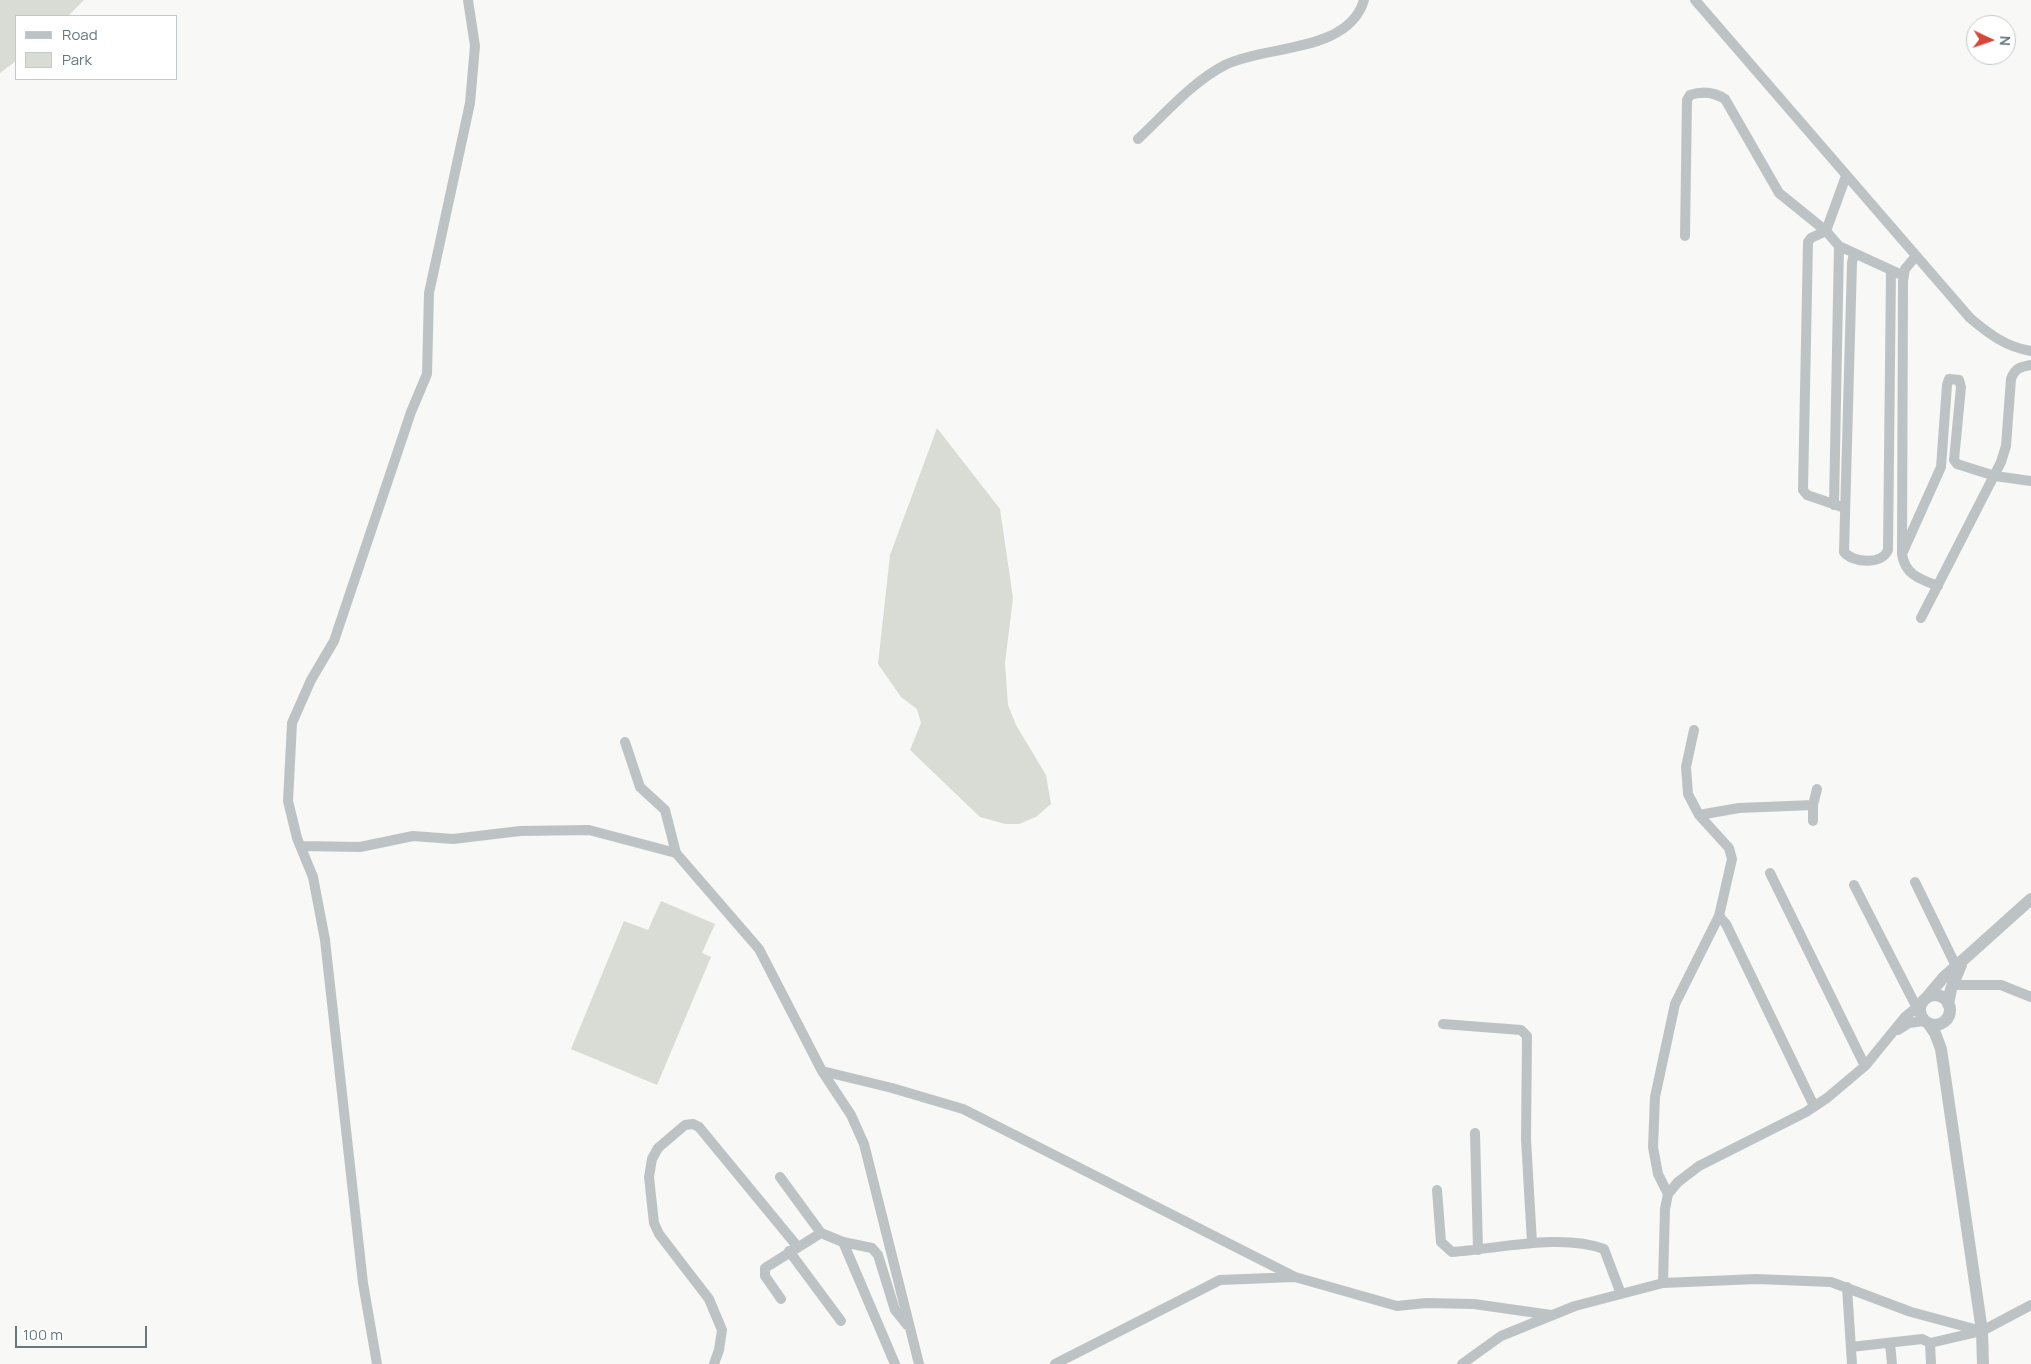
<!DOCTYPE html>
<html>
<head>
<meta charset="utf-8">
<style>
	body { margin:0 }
	#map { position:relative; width:2031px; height:1364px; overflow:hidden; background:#f8f8f6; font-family:Manrope,sans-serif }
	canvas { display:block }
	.legend { position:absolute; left:15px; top:15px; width:162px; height:65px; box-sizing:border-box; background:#fff; border:1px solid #c2c9cb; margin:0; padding:6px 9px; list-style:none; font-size:15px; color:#66777e }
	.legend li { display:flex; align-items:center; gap:10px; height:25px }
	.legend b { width:25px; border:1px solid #c2c9cb }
	.north { position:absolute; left:1966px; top:15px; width:50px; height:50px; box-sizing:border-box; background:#fff; border:1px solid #c2c9cb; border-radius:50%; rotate:93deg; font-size:14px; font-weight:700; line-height:20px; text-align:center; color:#66777e }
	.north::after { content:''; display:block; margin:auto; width:18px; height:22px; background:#d54639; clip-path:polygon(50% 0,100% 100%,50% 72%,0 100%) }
	.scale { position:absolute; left:15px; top:1326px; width:132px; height:22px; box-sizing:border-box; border:2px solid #66777e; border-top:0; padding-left:6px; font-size:15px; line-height:18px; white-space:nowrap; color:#66777e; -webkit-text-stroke:4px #fff; paint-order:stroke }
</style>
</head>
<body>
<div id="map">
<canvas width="2031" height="1364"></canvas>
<ul class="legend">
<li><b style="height:6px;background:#bdc3c5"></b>Road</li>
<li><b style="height:14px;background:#d9dcd5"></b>Park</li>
</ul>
<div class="north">N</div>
<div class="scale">100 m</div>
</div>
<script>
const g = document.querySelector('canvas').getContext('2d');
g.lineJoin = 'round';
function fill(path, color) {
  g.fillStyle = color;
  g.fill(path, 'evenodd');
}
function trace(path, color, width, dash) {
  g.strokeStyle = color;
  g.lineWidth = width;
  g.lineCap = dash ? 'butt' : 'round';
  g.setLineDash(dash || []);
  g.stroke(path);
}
const green = new Path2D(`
	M0 0H84L68 16H16V61L0 73Z
	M937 428 1000 509 1013 598 1005 663 1008 705 1016 725 1046 775 1051 804 1036 817 1019 824H1005L980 817 910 750 921 723 917 709 901 697 878 664 890 555Z
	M661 901 715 924 702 953 711 957 657 1085 571 1049 624 921 648 930Z`);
const minor = new Path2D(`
	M1695 0 1970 318C1989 334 2006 347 2031 351
	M1138 139C1165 114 1192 82 1225 65 1265 45 1349 53 1364 0
	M1685 236 1687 100 1690 95C1702 91 1714 92 1725 99L1779 193 1826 231 1839 246 1904 276
	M1854 253 1852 263 1844 552C1853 563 1882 565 1888 550L1891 270
	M1916 256 1905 269 1903 281 1902 554C1905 575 1920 579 1938 586
	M1834 505 1839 246
	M1845 508 1807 495 1803 490 1808 242 1811 238 1826 231 1846 176
	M1902 554 1941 467 1947 385 1949 379 1959 380 1961 387 1954 460 1957 464 1995 476 2031 481
	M1921 618 2001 462 2006 446 2011 379C2015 368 2020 367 2031 365
	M625 742 640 787 665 810 676 853 759 949 822 1071 851 1115 864 1144 919 1364
	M1699 815 1739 808 1813 805
	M1813 821V805L1817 789
	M301 846 360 847 413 836 453 839 520 831 589 830 676 853
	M1770 873 1865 1066
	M1915 882 1956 966
	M1854 885 1916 1006
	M1719 916 1726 924 1814 1106
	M1953 985H2001L2031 997
	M1443 1024 1521 1030 1527 1036 1526 1139 1532 1243
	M1898 1030 1909 1023 1924 1021
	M822 1071 892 1088 963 1109 1293 1276
	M1475 1133 1478 1250
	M780 1177 821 1233
	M1437 1190 1441 1242 1452 1252C1498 1249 1561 1233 1604 1249L1621 1294
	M1668 1194 1658 1174 1653 1147 1655 1097 1675 1004 1719 916 1732 859 1729 848 1699 815 1688 794 1686 767 1694 730
	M843 1242 895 1364
	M789 1251 841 1321
	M1663 1283 1665 1209 1668 1194 1678 1182 1699 1166 1806 1112 1827 1098 1865 1066 1905 1017 1921 1004
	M1847 1287 1852 1364
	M781 1299 765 1276V1268L821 1233 843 1242 872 1248 878 1255 895 1310 907 1325
	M1890 1343 1892 1364
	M1930 1343 1982 1331 2031 1305
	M1851 1347 1922 1339 1930 1343 1931 1364
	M377 1364 363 1283 325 940 313 877 297 838 288 801 292 723 311 680 334 641 411 412 427 374 429 293 470 103 475 46 468 0
	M714 1364 719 1350 722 1330 709 1299 659 1234 654 1223 649 1177 652 1159 658 1148 685 1125 693 1124 699 1127 797 1246
	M1055 1364 1220 1280 1295 1277 1397 1306 1426 1303 1474 1304 1551 1315
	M1462 1364 1501 1336 1575 1306 1663 1283 1756 1279 1831 1282 1911 1312 1982 1331`);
const tertiary = new Path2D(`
	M1920 1010a15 15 0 1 1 30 0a15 15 0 1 1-30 0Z
	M1927 997 1943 978 2031 899
	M1948 1004 1951 989 1961 965
	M1928 1023 1935 1033 1941 1049 1982 1331 1983 1364`);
fill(green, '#d9dcd5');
trace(minor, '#bdc3c5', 10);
trace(tertiary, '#bdc3c5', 12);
</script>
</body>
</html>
